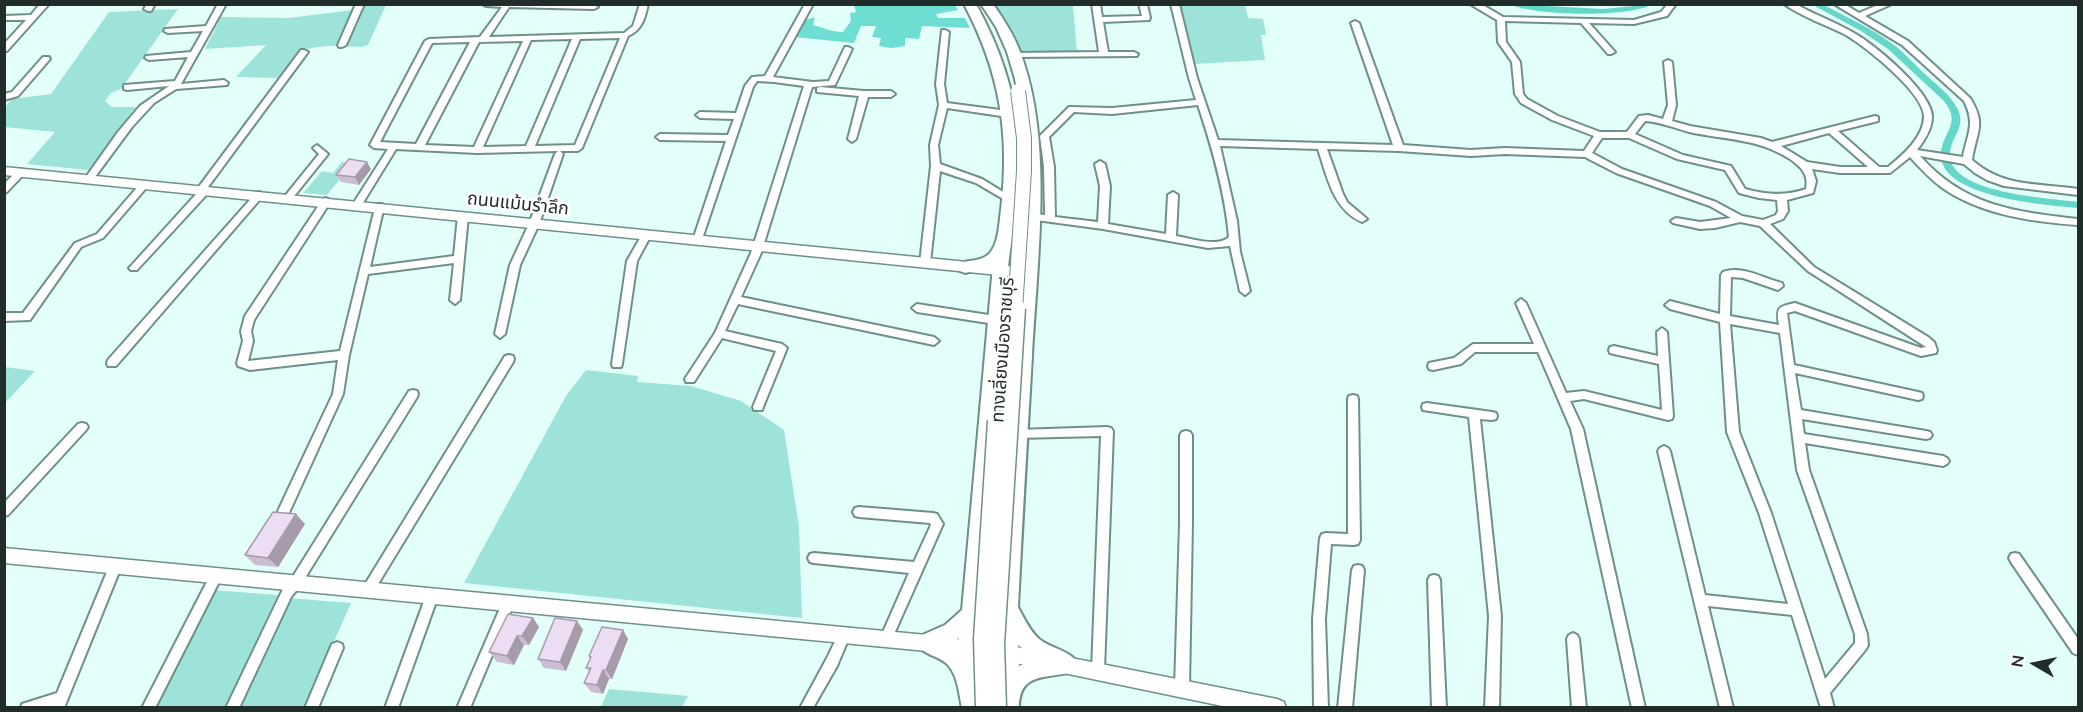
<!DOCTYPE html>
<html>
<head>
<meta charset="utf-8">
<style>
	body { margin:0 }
	#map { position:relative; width:2083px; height:712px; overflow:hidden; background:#e3fffa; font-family:Mulish,sans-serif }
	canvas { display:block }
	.frame { position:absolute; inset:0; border:6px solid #202d2b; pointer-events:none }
	.north { position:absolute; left:2005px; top:634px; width:60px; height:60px; -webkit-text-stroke:4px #fff; paint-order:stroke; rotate:279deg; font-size:16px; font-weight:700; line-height:24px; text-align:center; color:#202d2b }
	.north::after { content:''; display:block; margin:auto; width:21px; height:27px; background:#202d2b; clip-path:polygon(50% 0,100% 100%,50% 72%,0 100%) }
</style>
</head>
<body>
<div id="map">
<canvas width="2083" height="712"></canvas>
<div class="frame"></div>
<div class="north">N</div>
</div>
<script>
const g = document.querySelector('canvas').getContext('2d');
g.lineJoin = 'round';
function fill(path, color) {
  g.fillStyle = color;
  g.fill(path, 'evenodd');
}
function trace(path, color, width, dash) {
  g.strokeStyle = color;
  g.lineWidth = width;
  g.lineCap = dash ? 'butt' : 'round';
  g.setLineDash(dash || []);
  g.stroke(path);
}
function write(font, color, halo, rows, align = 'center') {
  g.font = font + ' Mulish,"Noto Sans Thai",sans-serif';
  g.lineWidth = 5;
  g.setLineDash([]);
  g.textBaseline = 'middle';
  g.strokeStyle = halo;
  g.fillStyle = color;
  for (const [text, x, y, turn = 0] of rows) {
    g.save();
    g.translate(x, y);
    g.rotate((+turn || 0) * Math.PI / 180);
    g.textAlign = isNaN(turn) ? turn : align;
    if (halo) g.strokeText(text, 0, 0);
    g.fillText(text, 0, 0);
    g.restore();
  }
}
const green = new Path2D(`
	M362 5H386L368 45 361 47 344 46Z
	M995 5H1073L1077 52H1021Z
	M1179 5H1245L1248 18 1263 19 1266 35H1261L1265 60 1195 64Z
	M178 9 121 89 111 93 105 101 112 107H136L88 170 27 164 55 132 5 127V107L12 99 51 94 109 12Z
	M353 10 337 46C300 46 301 51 278 78L236 77 266 45 205 49 221 17 288 18Z
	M342 162 353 163 327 195 303 193 322 171 333 173Z
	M5 367 35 371 5 403 4 367Z
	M586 370 638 376 637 382 691 386 741 401 784 430 799 527 802 618 464 583 566 396Z
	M212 590 278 595 226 707 154 708Z
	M288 598 351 603 305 707 240 708Z
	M609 689 688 696 682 707H601Z`);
const forest = new Path2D(`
	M854 5H955L958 10 936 14 938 18H965L970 28 922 26 919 39 905 38V46L891 48 879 46 881 38 872 37 876 26H861L854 43 794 37 805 20 815 17 813 25C825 28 830 32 843 32L851 21 850 13 856 12Z`);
const canal = new Path2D(`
	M1509 4 1604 9 1653 4C1630 18 1534 16 1509 4Z
	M1811 4H1822C1846 17 1872 28 1894 45 1906 54 1916 66 1927 76 1937 85 1949 94 1956 106 1968 126 1952 134 1950 153 1947 194 2051 198 2078 202V208C2048 205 1938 198 1941 153 1943 131 1962 124 1944 101L1888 49 1861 31Z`);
const street = new Path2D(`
	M40 4H49L7 51H4V44L26 20H4V16L31 15Z
	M147 4H155L151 11H148L144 9Z
	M218 4H226L181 84 224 80 228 83 227 85 176 89 154 103 132 127 92 181H86L84 179 86 177 118 132 140 106 169 86 127 90 124 89V85L175 81 188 57 149 60 145 58 146 56 191 52 203 31 168 33 164 31 165 29 206 26Z
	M356 4H364L346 45 342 47H339L338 45Z
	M482 4H589L598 7 594 9 509 7 489 37 624 33 633 26 640 4H648C645 18 642 30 628 36L582 148 578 151H560L563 154 539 224 520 265 505 334 500 338 495 334 510 265 529 224 555 154 558 151 477 153 396 149 361 206 358 207 353 204 388 149 374 148 370 145 425 41 429 39 480 37 502 7 486 6ZM620 38 575 145 535 146 580 39ZM572 39 526 146 483 147 531 40ZM523 41 474 147 425 145 479 42ZM470 42 416 144 380 142 432 43Z
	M805 4H813L773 77 813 82 829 81 845 47H848L852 49 835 85 812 87 761 253 741 297 934 337 939 341 934 345 738 304 725 331 782 344 787 348 763 407 762 410H754L753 407 776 351 722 338 694 382H686L685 379 715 333 751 253 804 86 774 82 757 81 753 87 701 242H695L693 240 726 141 660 140 656 137 660 134 728 135 734 119 700 118 696 115 700 112 736 113 745 86 752 77 765 76Z
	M1092 4H1100L1102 17 1142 16 1139 4H1147L1150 18 1149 20 1103 22 1108 52H1134L1138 54 1137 56 1014 57 1010 55 1014 53 1099 52Z
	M1171 4H1179L1197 78 1218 140 1393 145 1351 23 1355 21 1359 23 1403 145 1471 150 1505 148 1584 151 1594 136 1552 120 1521 103 1515 94 1512 62 1498 42 1497 20 1470 4H1481L1503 17 1634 20 1661 12 1668 4H1676L1667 16 1634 24 1589 23 1615 52 1611 54H1608L1581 23 1505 21 1506 42 1520 62 1523 94 1527 99 1558 116 1600 132H1627L1639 116 1648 115 1663 119 1668 105 1664 62 1668 60 1672 62 1676 105 1672 121 1690 126 1761 138 1772 142 1875 116 1878 117V121L1838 131 1879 167H1888C1903 155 1924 137 1924 116 1923 92 1866 47 1846 35 1826 25 1803 17 1784 4H1795C1817 16 1841 24 1862 38 1881 51 1932 93 1932 117 1932 129 1924 141 1917 150L1963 157C1967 134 1976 125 1964 101L1902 45 1834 4H1844L1859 13 1880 4H1892L1865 16 1908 41 1970 98C1987 125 1976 132 1972 160 2003 188 2040 183 2078 189V195L2004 186 1987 180 1975 173 1964 164 1920 156C1964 206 2015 212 2078 219V225C2033 222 1983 215 1944 189 1931 180 1921 169 1910 157L1890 173H1840L1812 169 1816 181 1813 193 1787 200 1788 211 1783 219 1770 224 1814 267 1928 337 1934 342 1937 350 1936 353 1921 356 1795 311 1787 313 1794 365 1918 392 1922 393 1923 396 1922 399 1918 400 1795 373 1801 410 1926 431 1930 432 1932 435 1930 438 1926 439 1802 419 1804 434 1943 456 1947 458 1949 461 1947 464 1943 466 1805 443 1809 470 1867 634 1868 645 1866 649 1830 693 1834 708H1821L1792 615 1708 606 1733 708H1720L1658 451 1660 448 1664 446 1668 448 1670 451 1705 595 1788 604 1759 513 1727 432 1720 322 1670 309 1665 305 1670 301 1720 314 1721 275 1723 272C1743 265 1762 278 1782 283L1783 286 1778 290 1743 278 1731 277 1730 316 1779 325C1776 307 1778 307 1795 303L1921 348 1926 347 1808 271 1760 226 1740 222 1715 228 1700 229 1673 223 1671 221 1676 218 1700 222 1731 218 1710 206 1616 173 1585 157 1505 154 1471 156 1399 151 1327 149 1343 194 1347 202 1367 219 1362 222C1333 210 1327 176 1318 149L1220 146 1237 221 1240 252 1250 291 1245 295 1240 291 1230 246 1208 248 1103 229 1029 219 1027 217 1032 214 1045 215 1044 167 1040 136 1069 107 1112 108 1196 100 1189 78ZM1198 105C1212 147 1225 192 1229 237 1217 248 1190 238 1176 236L1178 195 1173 192 1168 195 1166 234 1108 224 1110 186 1105 164 1100 161 1095 164 1100 186 1098 222 1055 217 1054 167 1049 137 1074 112 1112 114ZM1645 121C1660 122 1675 128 1689 132 1726 140 1757 138 1790 159 1801 167 1809 174 1806 189 1786 196 1766 195 1745 189L1731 166 1683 155 1635 134ZM1829 133 1868 167H1840L1807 162 1781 146ZM1602 138H1629L1677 159 1725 170 1739 193 1759 198 1777 200 1778 211 1776 215 1763 220 1742 216 1716 202 1622 169 1592 153ZM1730 324 1780 333 1797 470 1855 634V643L1825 679 1771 513 1739 432Z
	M942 30H945L949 32 944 84 947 103 1008 111 1012 114 1008 117 947 108 938 145 940 164 982 179 1013 198 1008 201 1005 200 976 183 940 171 930 263 925 266 920 263 931 166 930 145 939 105 936 84Z
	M301 50H304L308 52 208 187 211 190 209 192 137 270H131L129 268 131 266 198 192 196 190 198 188Z
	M43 57H49L50 59 18 96 4 100V94L12 92Z
	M820 87 864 91H891L895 94 891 97H868L856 139 852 142 848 139 859 96 817 92V88Z
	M317 145 328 154 291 200H285L283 198 285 196 319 154 313 148Z
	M21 169 26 172 24 174 7 192 4 193V184L18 170Z
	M144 182 147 183 149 185 147 187 103 238 81 247 30 320 4 321V313H23L75 243 97 234 141 183Z
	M259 192 262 193 264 195 262 197 116 366H108L107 363 108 360 256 193Z
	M326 198 331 201 254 320 251 331 253 341 248 361 340 351 376 204H382L384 206 370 267 454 256 458 216 460 214H466L468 216 460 300 455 304 450 300 454 263 368 274 349 355 343 394 288 515 284 516 280 515 278 511 333 394 338 360 250 370 238 366 237 363 243 341 241 331 245 316 323 199Z
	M646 232 651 235 637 261 622 364 621 367H613L612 364 627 261 643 233Z
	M1521 299 1526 303 1566 393 1584 391 1662 410 1659 364 1614 354 1610 353 1609 350 1610 347 1614 346 1658 356 1657 332 1662 328 1667 332 1673 416 1672 419 1668 420 1584 399 1570 401 1583 429 1645 708H1632L1571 429 1538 352H1475L1461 364 1433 370 1429 369 1428 366 1429 363 1454 358 1473 344H1534L1516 303Z
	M917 304 995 316 1000 320 995 324 917 312 912 308Z
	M509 355 513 356 514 359 513 362 372 594 368 596 364 594 362 590 364 586 505 356Z
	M413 390 417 391 418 394 417 397 300 586 291 597 239 708H226L283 589 292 578 409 391Z
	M1353 395 1357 396 1358 399 1360 540 1358 544 1354 545 1331 544 1325 619 1328 708H1314L1313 619 1320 538 1322 534 1326 533 1348 534V399L1349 396Z
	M1427 403 1492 412 1496 413 1497 416 1496 419 1492 420 1480 419 1501 616 1499 708H1485L1489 616 1469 417 1423 410 1422 407 1423 404Z
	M82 423 86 424 88 427 86 430 8 515 4 516V503L78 424Z
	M1107 427 1111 428 1113 431 1104 670 1103 674 1098 676 1093 674 1092 670 1101 436 1017 438 1013 437 1011 434 1013 431 1017 430Z
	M1186 431 1190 432 1192 435V523L1189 688 1187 692 1182 694 1177 692 1175 688 1180 523V435L1182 432Z
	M859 507 933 513 937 514 943 524 890 643 886 645 882 643 880 639 909 573 814 563 810 562 808 558 810 554 814 553 914 562 931 525 930 523 859 517 855 516 853 512 855 508Z
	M2015 553 2019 554 2078 639V655L2073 653 2011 562 2009 558 2011 554Z
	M115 562 119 563 121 567 64 708H21L22 704 57 693 109 567 111 563Z
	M1358 565 1362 566 1364 570 1352 708H1338L1352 570 1354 566Z
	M216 571 220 572 222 576 155 708H142L212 572Z
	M1434 575 1438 576 1440 580 1446 708H1432L1428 580 1430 576Z
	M432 590 436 592 438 596 398 708H385L426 596 428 592Z
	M508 597 512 599 514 603 470 708H457L504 599Z
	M844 629 848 631 850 635 837 666 813 708H800L827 658 840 631Z
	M1573 633 1577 635 1579 639 1586 708H1572L1567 639 1569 635Z
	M337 642 342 644 343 648 318 708H305L332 644Z`);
const secondary = new Path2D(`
	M4 167 1028 268 1035 273 1028 278 4 175Z
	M4 548 927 635 977 642 983 644 986 650 983 656 977 658 927 651 4 563Z
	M1001 644 1277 699 1284 702 1286 708H1232L1001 660 995 658 992 652 995 646Z`);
const primary = new Path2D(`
	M964 4H976C998 44 1014 88 1018 133 1023 191 1008 248 1004 305 994 420 987 534 978 649V684L982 708H962C959 694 958 676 948 665 939 655 923 656 917 643L920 636 945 625 962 610 993 266 965 273 960 271 957 267 960 263C969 260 983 261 990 253 999 242 999 224 1001 210 1010 134 1000 72 964 4ZM959 638 958 649 948 644Z
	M981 4H993C1004 20 1014 35 1020 52 1054 140 1037 263 1032 356 1027 439 1022 523 1018 607 1024 618 1029 630 1039 639 1050 648 1072 651 1078 664L1075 671C1051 680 1019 669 1019 708H999L998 607 1025 217 1024 162 1020 106 1015 79 1007 52 996 27ZM1018 645 1036 659 1019 666Z`);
const primaryBridgeFar1 = new Path2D(`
	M1015 310 1024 171V138L1018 91`);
const primaryBridge = new Path2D(`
	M985 708 983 639 997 421
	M997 708 995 644 1016 308`);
const wall = new Path2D(`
	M371 169 359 185 341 182 336 175Z
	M305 524 278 567 255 565 245 555Z
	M533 618 539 627 529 645H524L514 665 497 662 489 652Z
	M577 621 583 630 566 671 544 668 538 659Z
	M623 630 628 639 612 679H609L603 694 591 692 584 683 589 672 586 668 590 658 589 656Z`);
const shadedWall = new Path2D(`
	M367 162 371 169 359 185 355 177Z
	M296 514 305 524 278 567 268 558Z
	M533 618 539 627 529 645 522 636Z
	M577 621 583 630 566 671 560 662Z
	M623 630 628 639 612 679 606 670Z
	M517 636 524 645 514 665 507 656Z
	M603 670 609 679 603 694 597 685Z`);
const building = new Path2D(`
	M349 159 367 162 355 177 336 175Z
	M273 512 296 514 268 558 245 555Z
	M508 614 533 618 522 636H517L507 656 489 652Z
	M555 618 577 621 560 662 538 659Z
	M602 627 623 630 606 670H603L597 685 584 683 591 668H586L591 657 589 656Z`);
const streetNames = [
	["ถนนแม้นรำลึก",518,204,6],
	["ทางเลี่ยงเมืองราชบุรี",1003,350,-86]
];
fill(green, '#9ee3d9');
fill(forest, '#6dded1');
fill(canal, '#65d7ca');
trace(street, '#6f8f8a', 4);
trace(secondary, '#6f8f8a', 3);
trace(primary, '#6f8f8a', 4);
fill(street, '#fff');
fill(secondary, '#fff');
fill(primary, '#fff');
trace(primaryBridgeFar1, '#6f8f8a', 16, []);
trace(primaryBridge, '#6f8f8a', 21, []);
trace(primaryBridgeFar1, '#fff', 14);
trace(primaryBridge, '#fff', 18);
fill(wall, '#ccbed2');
fill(shadedWall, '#a69bab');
fill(building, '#edddf4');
trace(building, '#a69bab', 1.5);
write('18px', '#202d2b', '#fff', streetNames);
</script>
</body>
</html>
